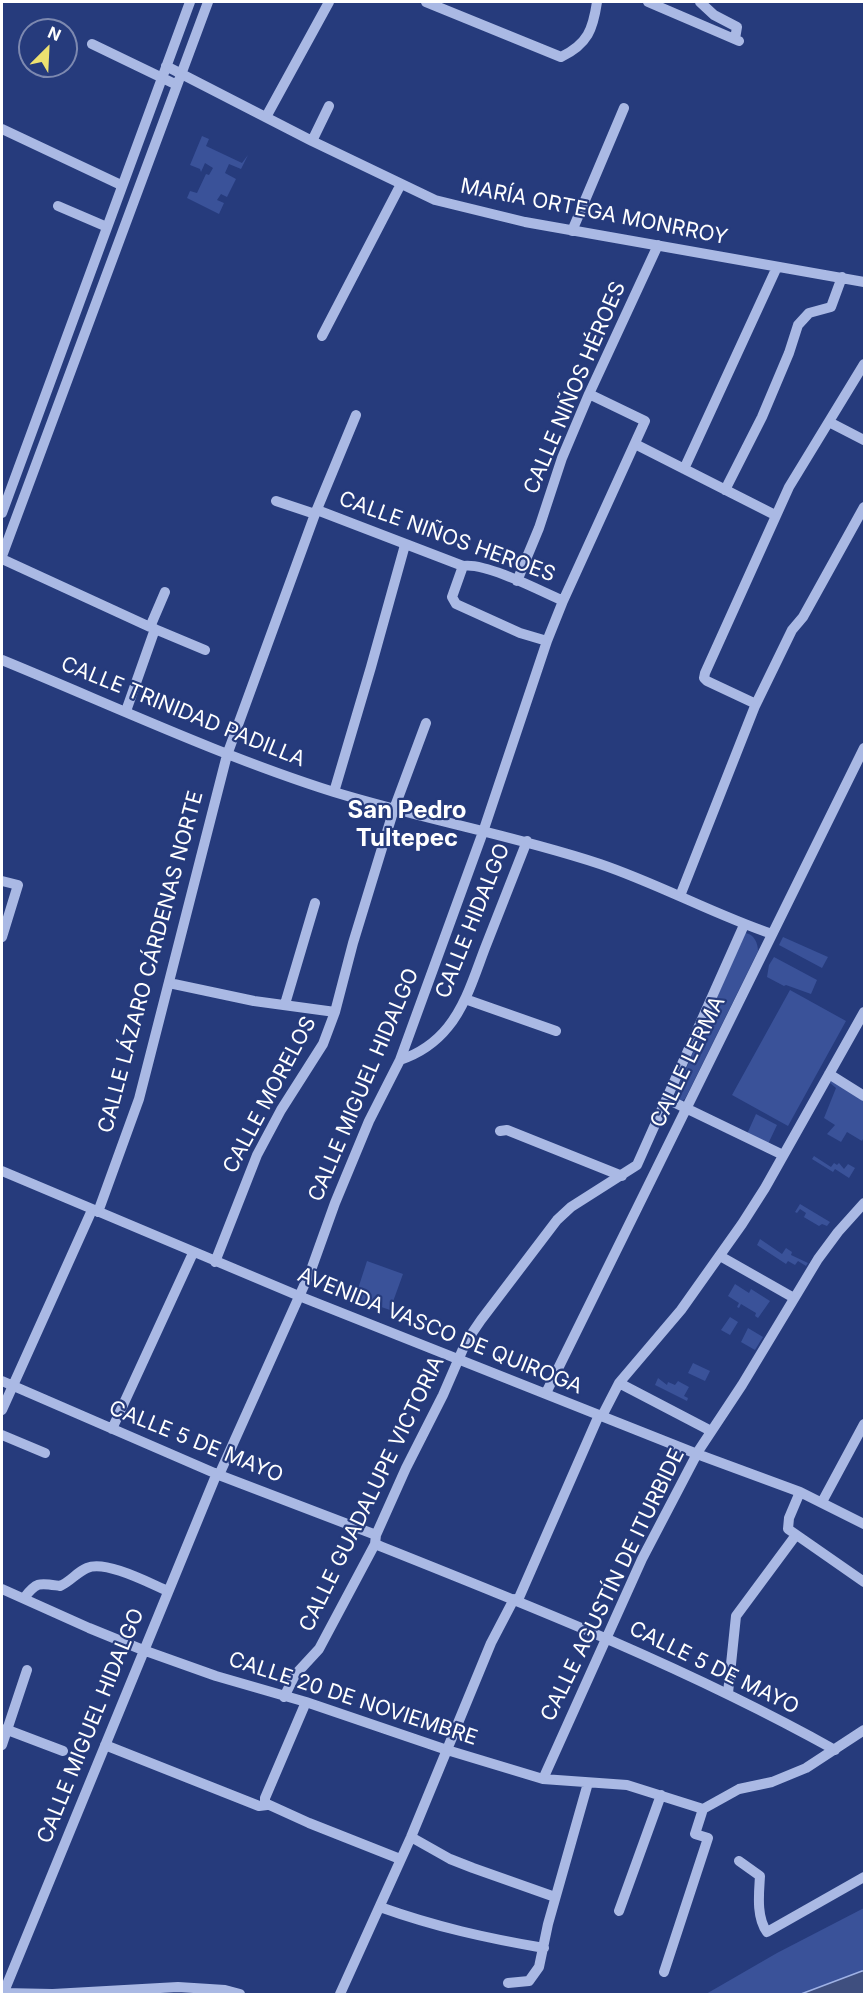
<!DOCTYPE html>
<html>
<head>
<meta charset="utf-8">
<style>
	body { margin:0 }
	#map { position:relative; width:866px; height:1996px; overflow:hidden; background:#263b7c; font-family:Inter,sans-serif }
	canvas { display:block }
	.frame { position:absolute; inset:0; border:3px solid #fff; pointer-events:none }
	.north { position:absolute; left:18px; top:18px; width:60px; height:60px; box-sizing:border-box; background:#263b7c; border:2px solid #7d89b0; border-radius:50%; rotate:24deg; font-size:16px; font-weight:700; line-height:24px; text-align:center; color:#fff }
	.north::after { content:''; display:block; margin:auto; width:21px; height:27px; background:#ede170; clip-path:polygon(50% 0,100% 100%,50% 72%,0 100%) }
</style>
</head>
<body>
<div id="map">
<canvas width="866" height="1996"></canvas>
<div class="frame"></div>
<div class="north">N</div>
</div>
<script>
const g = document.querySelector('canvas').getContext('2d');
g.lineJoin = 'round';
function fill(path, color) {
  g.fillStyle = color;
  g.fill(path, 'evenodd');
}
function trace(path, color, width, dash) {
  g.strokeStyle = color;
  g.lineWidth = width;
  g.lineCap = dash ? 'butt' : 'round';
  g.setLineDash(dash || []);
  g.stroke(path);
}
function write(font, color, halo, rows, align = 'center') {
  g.font = font + ' Inter,sans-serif';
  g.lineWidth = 4.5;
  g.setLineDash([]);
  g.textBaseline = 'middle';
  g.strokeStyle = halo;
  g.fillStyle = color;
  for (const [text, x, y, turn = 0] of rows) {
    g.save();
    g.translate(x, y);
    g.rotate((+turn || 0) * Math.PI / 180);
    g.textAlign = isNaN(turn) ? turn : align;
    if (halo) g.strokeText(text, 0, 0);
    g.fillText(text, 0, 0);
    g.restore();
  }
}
const green = new Path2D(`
	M202 136 209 139 206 146 242 163 248 155 241 169 229 164 225 173 236 179 227 197 221 194 217 200 224 203 219 214 187 198 190 191 197 193 206 174 209 175 213 168 205 163 201 172 200 169 190 165Z
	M745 933C754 934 758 943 758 951L685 1099 682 1101 676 1099 675 1094Z
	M783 937 828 957 822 968 779 945Z
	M774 957 817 980 811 994 786 985 784 986 767 977 769 965Z
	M790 990 846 1021 788 1126 732 1095Z
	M833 1078 864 1098V1137L862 1141 847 1132 841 1142 827 1134 835 1125 824 1118 836 1088 830 1083Z
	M756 1114 777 1125 768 1144 747 1134Z
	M814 1156 831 1167 834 1163 837 1165 839 1163 844 1169 848 1164 855 1168 849 1178 835 1169 833 1172 812 1159Z
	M800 1204 830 1222 827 1226 822 1224 819 1226 802 1216 804 1217 806 1213 800 1209 797 1213 795 1212Z
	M760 1239 782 1254 786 1248 792 1252 791 1255 808 1263 806 1266 798 1261 795 1265 788 1261 786 1264 757 1245Z
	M367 1261 403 1274 390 1310 355 1298Z
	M735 1284 749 1293 751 1289 770 1301 758 1318 755 1316 756 1313 741 1304 739 1308 737 1307 739 1303 728 1296Z
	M730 1317 738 1322 730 1335 721 1330Z
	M748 1328 763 1337 755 1350 741 1342Z
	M693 1363 710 1371 705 1381 688 1373Z
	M658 1378 667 1385 668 1382 675 1385 678 1381 689 1387 684 1396 688 1398 687 1401 655 1385Z
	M864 1908V1994H706L777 1953Z`);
const water = new Path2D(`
	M862 1971H864V1994H801Z`);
const minor = new Path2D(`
	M426 2 561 57C588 44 593 29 597 2
	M648 2 739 41
	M700 2 714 15 737 27 735 39
	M92 44 177 85
	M166 66 312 141 435 200 525 222 864 282
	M266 117 329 2
	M2 129 121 185
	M312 141 329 106
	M58 206 107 227
	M572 231 624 108
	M322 336 401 184
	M829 422 864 440
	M635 444 775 515
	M684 469 777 267
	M725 490 762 417 789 353 798 325 809 313 831 307 842 277
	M276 501 315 514
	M317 510 463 566C485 562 541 591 563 601
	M2 513 190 2
	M2 556 208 2
	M2 559 150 627 205 650
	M463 566 452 597 456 604 520 633 547 641
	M517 581 539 528 562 458 589 394 658 245
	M150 627 165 592
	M2 660C112 705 220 756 334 792 422 819 513 835 600 864 659 884 713 914 772 934
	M756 704 707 681 704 678 705 673 789 487 864 364
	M126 711 155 629
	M334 792 371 667 405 545
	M2 881 18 885 2 937
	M680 896 755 706 792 630 803 617 864 507
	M169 983 254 1001 335 1012
	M465 999 556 1031
	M285 1004 315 903
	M400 1060C418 1054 436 1042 448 1027 466 1005 475 974 485 948 499 912 513 876 527 841
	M829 1074 864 1096
	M667 1099 783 1155
	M500 1131 507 1130 622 1176
	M2 1171 299 1296 697 1454 800 1492 864 1524
	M98 1212 139 1099 227 755 315 514 356 415
	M720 1256 794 1298
	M215 1262 257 1155 281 1110 323 1044 335 1012 353 943 394 809 426 723
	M2 1381 219 1475 376 1535
	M619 1383 711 1431
	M546 1393 864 748
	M2 1410 92 1210
	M602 1416 619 1383 681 1310 742 1224 765 1188 864 1012
	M112 1429 193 1253
	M2 1435 45 1453
	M219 1475 311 1270 335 1203 369 1121 400 1060 483 832 547 641 563 601 645 421 589 394
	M800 1492 789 1518 788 1529 864 1582
	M822 1502 864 1424
	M375 1544C531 1606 688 1668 835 1750
	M2 1589 89 1628 143 1650 216 1676 306 1702 447 1750 543 1779 627 1785 703 1809
	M24 1598C37 1581 40 1583 60 1586 70 1582 77 1572 87 1568 106 1560 149 1583 168 1591
	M518 1600 599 1415
	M728 1693 736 1616 796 1535
	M284 1697 295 1675 319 1649 375 1544 376 1535 406 1468 443 1395 466 1342 481 1320 557 1220 571 1207 637 1165 744 925
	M306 1702 265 1798V1803L309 1823 400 1859
	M5 1729 63 1751
	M2 1745 27 1670
	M105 1745 259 1806 267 1805
	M543 1779 642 1559 699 1450 742 1385 818 1259 838 1232 864 1203
	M411 1837 450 1859 473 1868 555 1897
	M739 1861 760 1876C759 1893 756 1917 767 1932L864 1877
	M380 1907C436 1927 486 1938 544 1948
	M619 1911 661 1795
	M664 1972 708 1838 695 1834 703 1809 739 1789 772 1782 806 1768 864 1730
	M508 1983 529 1981 539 1967 548 1924 588 1783
	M3 1993 52 1994
	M3 1994 217 1473
	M53 1994 178 1987 225 1990 240 1994
	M340 1994 411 1837 491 1643 514 1599`);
const streetNames = [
	["MARÍA ORTEGA MONRROY",594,212,11],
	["CALLE NIÑOS HÉROES",575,388,-67],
	["CALLE NIÑOS HEROES",447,537,20],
	["CALLE TRINIDAD PADILLA",183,712,22],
	["CALLE HIDALGO",473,921,-68],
	["CALLE LÁZARO CÁRDENAS NORTE",151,962,-75],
	["CALLE LERMA",688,1062,-64],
	["CALLE MIGUEL HIDALGO",364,1085,-67],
	["CALLE MORELOS",270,1095,-62],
	["AVENIDA VASCO DE QUIROGA",440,1331,22],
	["CALLE 5 DE MAYO",196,1442,22],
	["CALLE GUADALUPE VICTORIA",372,1494,-64],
	["CALLE AGUSTÍN DE ITURBIDE",613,1585,-64],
	["CALLE 5 DE MAYO",714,1668,26],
	["CALLE 20 DE NOVIEMBRE",353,1699,18],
	["CALLE MIGUEL HIDALGO",91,1726,-68]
];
const quarterNames = [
	["San Pedro",407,811],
	["Tultepec",407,839]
];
fill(green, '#3a5299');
fill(water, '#3f4f7f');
trace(water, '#9fb2e5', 1.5);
trace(minor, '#aab9e4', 10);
write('21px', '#fff', '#263b7c', streetNames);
write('bold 24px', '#fff', '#263b7c', quarterNames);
</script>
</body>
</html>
